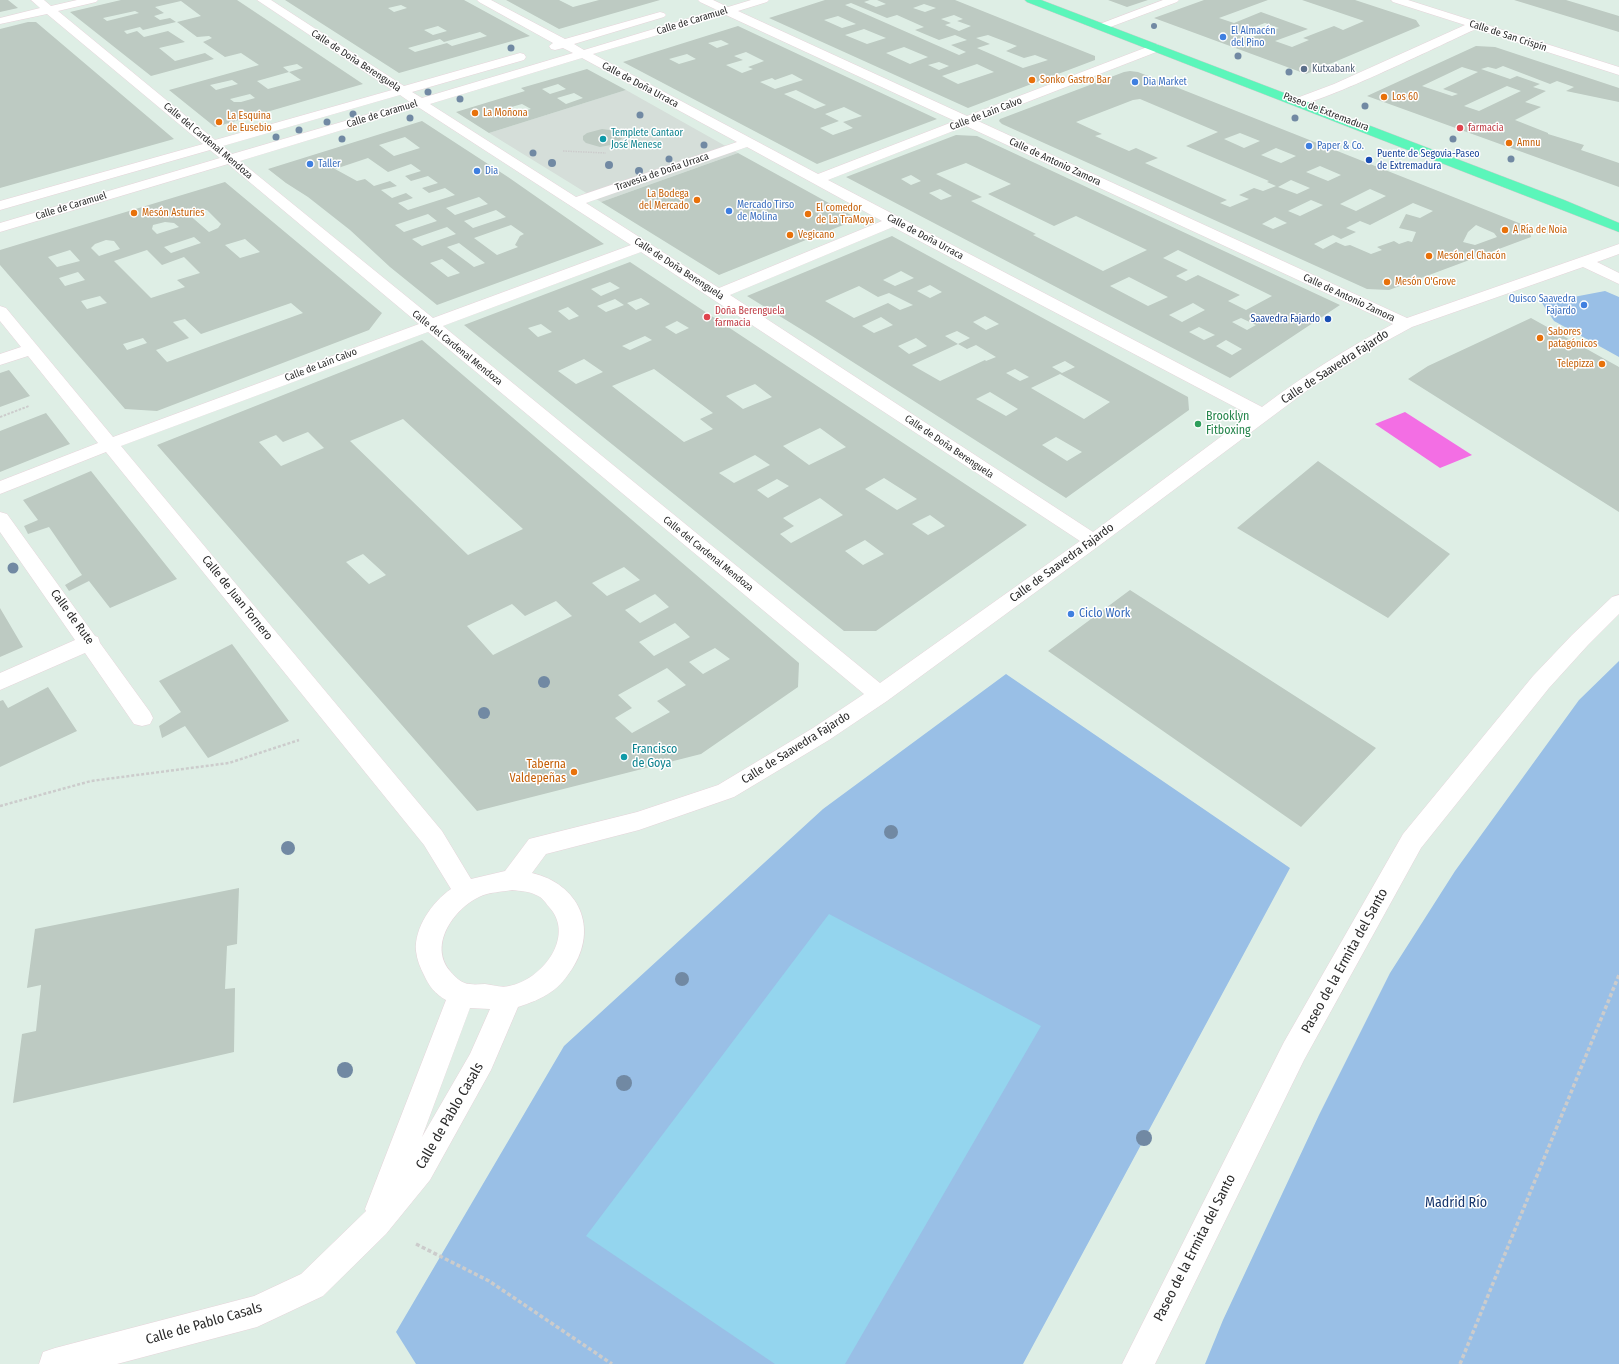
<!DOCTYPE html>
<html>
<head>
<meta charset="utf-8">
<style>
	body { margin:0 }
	canvas { display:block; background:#deeee5 }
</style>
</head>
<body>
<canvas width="1619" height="1364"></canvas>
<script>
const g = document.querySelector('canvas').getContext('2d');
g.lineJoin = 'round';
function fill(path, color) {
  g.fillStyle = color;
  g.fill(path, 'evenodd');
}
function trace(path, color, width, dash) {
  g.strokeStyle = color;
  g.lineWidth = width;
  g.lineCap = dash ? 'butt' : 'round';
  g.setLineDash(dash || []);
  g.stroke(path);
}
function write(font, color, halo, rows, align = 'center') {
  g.font = font + ' "Fira Sans Condensed",sans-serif';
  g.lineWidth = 3;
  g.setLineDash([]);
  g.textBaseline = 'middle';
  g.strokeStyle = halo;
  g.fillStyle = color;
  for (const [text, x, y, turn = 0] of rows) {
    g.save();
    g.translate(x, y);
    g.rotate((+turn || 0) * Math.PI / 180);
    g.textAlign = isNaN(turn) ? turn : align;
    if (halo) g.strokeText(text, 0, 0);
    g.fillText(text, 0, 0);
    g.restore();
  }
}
const green = new Path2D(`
	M1605 291 1619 297V357L1554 321 1542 303Z
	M1619 661V1364H1205L1223 1320 1319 1115 1390 973 1455 871 1579 700Z
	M1006 674 1290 868 1023 1364H416L396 1332 564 1046 823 809Z`);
const pitch = new Path2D(`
	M829 914 1041 1026 845 1364H775L586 1236Z`);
const plaza = new Path2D(`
	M626 90 738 153 601 202 489 133Z`);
const water = new Path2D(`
	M1405 412 1472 455 1440 468 1375 424Z`);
const building = new Path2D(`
	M0 0H8L18 8 0 12Z
	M121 0H237L363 84 215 127 169 90 259 65 241 53 225 57 203 42 212 38 209 36 197 37 177 22 201 16 181 1 155 7 164 13 154 16 160 20 170 18 176 22 143 30 140 27 124 31 127 34 137 31 144 37 168 31 185 42 159 48 175 61 205 53 214 59 151 76 70 12ZM135 11 139 13 107 21 103 18ZM297 64 303 68 289 72 283 67ZM289 72 301 80 268 89 257 81ZM232 80 238 84 216 90 210 85ZM250 94 255 98 241 102H234L230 99Z
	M285 0H464L530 36 399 73ZM401 5 407 8 394 12 388 8ZM438 26 447 31 433 35 424 30ZM480 32 487 36 452 46 447 43 415 52 408 48 440 39 444 42Z
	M506 0H559L573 7 599 0H660L559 29Z
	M825 0H870L864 2 876 7 886 4 877 0H955L1095 56V60L968 108 769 18ZM851 3 887 18 897 15 924 27 915 30 939 40 955 35 967 40 951 45 966 52 959 55 845 5ZM924 4 936 8 925 12 913 8ZM954 15 963 19 957 21 971 26 959 31 945 25 951 23 941 19ZM838 16 856 24 842 28 824 20ZM864 29 886 38 867 44 845 35ZM988 35 1017 46 1006 51 1024 58 1035 55 1048 60 1023 68 977 48 990 44 976 38ZM904 47 928 57 910 64 886 53ZM939 62 949 66 939 70 928 65ZM977 64 994 72 958 84 942 76Z
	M1108 0H1148L1127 7Z
	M1204 0H1268L1219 18 1234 23 1261 12 1308 29 1275 41 1292 47 1309 40 1303 38 1334 26 1343 30 1364 21 1302 0H1355L1416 20 1420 26 1306 74 1154 18ZM1265 23 1279 28 1268 32 1254 27ZM1246 31 1258 35 1249 38 1237 34Z
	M1514 0H1566L1619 16V32Z
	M28 22H36L174 139 0 188V29Z
	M738 26 832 70 937 119 817 164 623 62ZM721 40 729 44 717 48 708 43ZM746 52 764 61 748 67 753 69 742 73 726 65 743 60 734 56ZM687 54 696 59 679 64 669 59ZM792 74 803 80 775 89 760 82 772 78 775 80ZM796 90 826 105 815 109 784 94ZM844 107 862 116 843 122 853 128 833 135 820 128 839 121 825 114Z
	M1476 46 1495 47 1619 88V102L1566 91 1574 87 1557 81 1550 84 1503 66 1496 69 1488 67 1481 69 1510 79 1517 76 1540 84 1533 87 1546 91 1525 102 1541 107 1515 120 1548 133V134L1584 145 1581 150 1619 163V187L1367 96ZM1462 67 1478 72 1443 89 1458 94 1452 96 1422 86ZM1507 86 1521 91 1479 111 1464 106Z
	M587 69 626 90 489 133 456 112 525 91 521 88ZM558 84 566 89 550 94 542 89ZM574 93 583 98 566 104 557 98ZM522 104 531 109 517 113 508 108Z
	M1130 71 1138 72 1529 227 1531 237 1389 290 1367 289 1002 124 999 121 1000 119 1124 72ZM1140 99 1218 132 1186 146 1269 181 1267 182 1276 186 1263 191 1254 188 1239 195 1249 199 1230 207 1220 203 1227 200 1145 163 1158 158 1136 148 1129 151 1095 136 1102 134 1076 122 1133 100ZM1240 133 1260 141 1244 148 1224 139ZM1276 148 1296 156 1281 163 1261 155ZM1320 166 1341 175 1328 181 1306 172ZM1291 180 1310 188 1297 194 1278 187ZM1370 189 1386 196 1356 211 1340 204ZM1311 200 1323 205 1300 216 1288 211ZM1413 203 1433 211 1420 218 1406 214 1399 228 1416 232 1412 242 1408 241 1399 244 1394 241 1377 247 1382 250 1371 254 1350 245 1345 246 1336 242 1323 249 1314 244 1333 235 1341 239 1356 232 1346 228 1360 221 1370 225ZM1275 217 1287 223 1273 229 1262 224ZM1476 225 1494 233 1497 237 1475 245 1463 242 1468 232Z
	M422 121 508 177 604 244 437 305 390 267 350 230 308 197 286 183 268 169ZM405 137 420 148 394 156 379 145ZM368 158 388 172 411 164 421 171 405 176 411 181 428 176 438 183 422 188 429 193 445 188 455 195 408 210 398 203 413 198 406 193 392 198 381 190 397 186 390 181 374 186 365 179 357 181 335 169ZM479 197 488 204 455 215 446 208ZM496 210 506 217 473 228 464 221ZM428 214 437 221 404 232 395 225ZM511 225 524 234 520 236 515 245 518 247 497 255 474 238ZM447 227 456 234 422 246 412 239ZM459 243 485 263 474 267 447 247ZM442 259 460 273 448 277 430 263Z
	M602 129 617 131 622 134 623 137 616 144 600 147 586 143 583 140V136L587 133Z
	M956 135 977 136 1340 305 1230 378 846 177ZM966 163 1011 184 988 194 1054 226 1076 216 1147 250 1103 271 1033 235 1036 234 971 201 982 197 936 174ZM911 175 921 181 911 185 901 179ZM940 189 952 196 941 200 929 193ZM1178 250 1272 296 1246 310 1228 301 1240 295 1198 275 1186 281 1176 276 1188 270 1163 258ZM1129 277 1168 297 1148 306 1110 286ZM1193 303 1205 310 1182 322 1169 315ZM1241 318 1256 325 1247 330 1232 322ZM1199 327 1215 335 1204 340 1189 332ZM1226 340 1242 349 1232 355 1216 346Z
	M738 153 858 219 719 275 601 202Z
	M225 182 382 313 369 330 157 411 125 409 0 265V250ZM197 210H207L221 224 218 228 209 232 187 213ZM165 222 174 223 179 227 157 234 152 229 153 225ZM194 237 201 243 171 253 164 247ZM245 239 260 252 240 258 225 245ZM106 240 114 241 120 249 99 256 91 248 95 244ZM70 250 80 261 57 267 48 257ZM147 250 162 265 184 257 200 273 177 280 185 287 151 298 114 261ZM78 272 85 280 65 286 59 278ZM100 296 107 303 87 309 81 301ZM291 303 303 313 167 362 156 350 189 338 173 322 185 319 201 334ZM143 338 147 343 127 350 123 344Z
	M892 236 1188 397 1189 410 1066 498 812 336 747 296ZM901 271 914 278 895 286 883 280ZM930 285 942 292 930 298 917 291ZM859 286 878 297 889 293 913 305 900 310 888 303 854 318 825 301ZM985 316 999 324 986 330 973 322ZM881 317 893 325 874 333 862 326ZM957 331 970 338 958 344 967 349 976 345 996 357 986 361 985 360 940 381 912 365 958 344 945 336ZM916 338 927 346 909 354 898 346ZM1065 361 1075 367 1062 373 1052 367ZM1015 369 1029 377 1020 381 1006 373ZM1060 374 1110 402 1084 419 1031 388ZM990 392 1018 409 1006 416 976 399ZM1056 437 1082 452 1067 461 1042 445Z
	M630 262 1027 525 876 631H844L464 325ZM610 282 620 288 601 296 591 289ZM641 298 650 304 636 310 627 303ZM615 299 624 305 606 312 597 306ZM568 307 579 316 569 320 558 311ZM677 321 689 328 676 334 665 327ZM541 324 552 332 538 337 528 328ZM645 336 652 340 630 350 622 346ZM584 359 603 372 576 384 558 371ZM654 369 713 413 700 419 713 429 684 442 612 386ZM755 384 772 397 743 409 726 396ZM820 428 846 447 809 465 783 446ZM755 455 770 465 734 483 719 473ZM884 478 917 499 897 510 865 489ZM777 479 789 486 768 498 757 490ZM820 498 843 515 791 543 780 534 794 526 783 518ZM930 515 945 526 928 535 912 524ZM865 540 884 554 863 565 845 551Z
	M1531 318 1619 367V512L1408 379 1428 366Z
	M422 340 799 663 798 687 701 754 477 811 157 445ZM403 419 523 529 468 555 350 441ZM308 432 324 448 281 466 259 442 276 435 283 442ZM363 554 386 575 369 584 346 562ZM624 567 640 580 607 596 592 583ZM655 594 669 607 640 623 625 610ZM556 601 572 616 493 655 467 626 512 604 525 616ZM675 623 690 637 654 656 639 642ZM715 648 730 659 703 674 689 662ZM667 668 686 685 657 701 670 712 632 733 615 718 632 708 618 695Z
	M9 370 30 396 0 407V373Z
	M46 413 70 444 0 472V431Z
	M1318 461 1450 554 1388 618 1237 528Z
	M91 471 177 579 110 608 89 581 69 591 65 585 82 575 49 527 28 534 24 526 38 520 23 500Z
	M1130 590 1376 748 1301 827 1048 651Z
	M0 608 23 647 0 657Z
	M232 644 289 721 208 758 185 726 162 738 159 726 181 712 159 681Z
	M48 687 77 731 0 767V701L3 700 8 708Z
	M239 888 237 944 227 946 225 989 235 988 234 1052 13 1103 22 1034 36 1031 41 985 27 988 35 929Z`);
const pathFar3 = new Path2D(`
	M563 151 606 153`);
const pathFar2 = new Path2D(`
	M0 417 29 406`);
const pathFar1 = new Path2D(`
	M0 806 91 781 229 763 299 740`);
const path = new Path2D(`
	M416 1244 489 1281 612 1364
	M1460 1364 1619 975`);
const minor = new Path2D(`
	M31 0H44L51 6 77 0H98L96 2 58 11 215 140 392 90 257 0H271L404 86 520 53 524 54 526 57 524 60 412 92 422 98 573 53 563 48 555 50 551 49 549 46 553 43 479 2 477 0H491L565 39 660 12 664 13 666 15 664 17 574 44 584 50 717 10 700 2 698 0H713L728 7 751 0H769L767 2 738 11 967 116 1155 44 1159 45 1161 48 1159 51 978 121 1407 318 1619 244V254L1597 262 1619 273V284L1583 267 1412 327 1379 345 1309 389 1100 545 887 701 829 740 734 797 639 830 546 854 532 873C579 884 599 928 572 969 566 978 560 986 551 992 541 999 530 1003 518 1007L491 1070 430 1180 386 1234 323 1296 257 1327 117 1364H39L43 1352 55 1348 254 1296 301 1274 366 1211 365 1209 446 1000C435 994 429 986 424 975 420 967 417 960 416 951 414 928 432 902 451 889L424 845 106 452 0 494V481L98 443 28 356 0 365V354L21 347 0 321V306L6 308 113 437 419 324 228 164 0 232V223L220 158 210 150 0 210V201L203 144 47 14 0 24V18L40 8ZM726 15 955 121 818 174 593 54ZM582 58 737 142 576 197 430 104ZM400 95 410 102 232 154 223 146ZM418 107 631 245 433 318 240 161ZM966 126 1393 324C1347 348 1303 376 1262 407L828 180ZM747 147 882 221 719 288 586 203ZM893 227 1250 415 1093 532 730 295ZM641 252 1080 541 880 683 443 326ZM428 332 864 694 813 728 718 785 637 812 529 839 505 871 471 879 442 831 121 446ZM512 890C520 891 529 891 536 895 542 897 545 902 549 907 576 936 542 980 509 986 501 988 493 985 485 984 480 984 475 985 470 984 462 984 455 977 450 971 428 945 454 909 479 897 489 892 501 892 512 890ZM470 1008 490 1009 470 1054 422 1137Z
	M1163 0H1179L1177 2 1105 29H1097L1095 27 1097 25Z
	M1391 0H1408L1619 67V75L1476 29C1451 40 1311 109 1294 105L1293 102 1294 99 1334 84 1465 25 1393 2Z
	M0 512 7 514 95 636 98 637 100 643 150 712 153 718 150 724 142 726 134 724 85 653 0 690V673L75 640 0 532Z
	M1619 595V614L1588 645 1549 688 1421 848 1304 1060 1155 1364H1122L1284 1042 1403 834 1533 676 1572 635 1612 597Z`);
const major = new Path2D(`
	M1025 0H1041L1564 200 1619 223V232L1027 2Z`);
const trees = [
	[1154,26,3],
	[511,48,3.5],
	[1238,56,3.5],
	[1289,72,3.5],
	[428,92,3.5],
	[460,99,3.5],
	[1365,106,3.5],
	[353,114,3.5],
	[640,115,3.5],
	[410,118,3.5],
	[1295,118,3.5],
	[327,122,3.5],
	[299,130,3.5],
	[276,137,3.5],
	[342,139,3.5],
	[1453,139,3.5],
	[704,145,3.5],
	[533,153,3.5],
	[669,159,3.5],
	[1511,159,3.5],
	[552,163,4],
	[609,165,4],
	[639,171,4],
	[13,568,5.5],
	[544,682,6],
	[484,713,6],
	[891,832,7],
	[288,848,7],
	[682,979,7],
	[345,1070,8],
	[624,1083,8],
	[1144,1138,8]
];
const markers = [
	[1223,37,4,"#3f7fe0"],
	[1304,69,4,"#5c6f8a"],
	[1032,80,4,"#e8710a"],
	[1135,82,4,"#3f7fe0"],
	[1384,97,4,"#e8710a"],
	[475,113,4,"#e8710a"],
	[219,122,4,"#e8710a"],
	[1460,128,4,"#e0444e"],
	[603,139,4,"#0f9aa8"],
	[1509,143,4,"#e8710a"],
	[1309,146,4,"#3f7fe0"],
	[1369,160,4,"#1a4fb4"],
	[310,164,4,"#3f7fe0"],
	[477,171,4,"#3f7fe0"],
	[697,200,4,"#e8710a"],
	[729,211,4,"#3f7fe0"],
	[134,213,4,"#e8710a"],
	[808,214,4,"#e8710a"],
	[1505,230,4,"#e8710a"],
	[790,235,4,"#e8710a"],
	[1429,256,4,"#e8710a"],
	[1387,282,4,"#e8710a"],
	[1584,305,4,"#3f7fe0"],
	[707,317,4,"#e0444e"],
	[1328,319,4,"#1a4fb4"],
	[1540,338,4,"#e8710a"],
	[1602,364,4,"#e8710a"],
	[1198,424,4,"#2e9e5b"],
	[1071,614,4,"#3f7fe0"],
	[624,757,4,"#0f9aa8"],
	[574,772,4,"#e8710a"]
];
const farStreetnames = [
	["Calle de Caramuel",692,21,-17],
	["Calle de San Crispín",1508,36,18],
	["Calle de Doña Berenguela",356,61,33],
	["Calle de Doña Urraca",640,85,28],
	["Paseo de Extremadura",1326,112,21],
	["Calle de Caramuel",382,114,-17],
	["Calle de Laín Calvo",986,114,-21],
	["Calle del Cardenal Mendoza",208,141,40],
	["Calle de Antonio Zamora",1055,162,25],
	["Travesía de Doña Urraca",662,172,-19],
	["Calle de Caramuel",71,206,-17],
	["Calle de Doña Urraca",925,237,28],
	["Calle de Doña Berenguela",679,269,33],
	["Calle de Antonio Zamora",1349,298,25],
	["Calle del Cardenal Mendoza",457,348,39],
	["Calle de Laín Calvo",321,365,-21],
	["Calle de Doña Berenguela",949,447,34],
	["Calle del Cardenal Mendoza",708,554,39]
];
const farShopnames = [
	["El Almacén",1231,31],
	["del Pino",1231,43],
	["Dia Market",1143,82],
	["Paper & Co.",1317,146],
	["Taller",318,164],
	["Dia",485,171],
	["Mercado Tirso",737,205],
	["de Molina",737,217],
	["Quisco Saavedra",1576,299,"right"],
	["Fajardo",1576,311,"right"]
];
const farServicenames = [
	["Kutxabank",1312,69]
];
const farFoodnames = [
	["Sonko Gastro Bar",1040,80],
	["Los 60",1392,97],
	["La Moñona",483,113],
	["La Esquina",227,116],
	["de Eusebio",227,128],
	["Amnu",1517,143],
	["La Bodega",689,194,"right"],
	["del Mercado",689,206,"right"],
	["El comedor",816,208],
	["de La TraMoya",816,220],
	["Mesón Asturies",142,213],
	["A Ría de Noia",1513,230],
	["Vegicano",798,235],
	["Mesón el Chacón",1437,256],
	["Mesón O'Grove",1395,282],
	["Sabores",1548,332],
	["patagónicos",1548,344],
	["Telepizza",1594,364,"right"]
];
const farHealthnames = [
	["farmacia",1468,128],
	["Doña Berenguela",715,311],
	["farmacia",715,323]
];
const farCulturenames = [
	["Templete Cantaor",611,133],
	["José Menese",611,145]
];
const farTransitnames = [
	["Puente de Segovia-Paseo",1377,154],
	["de Extremadura",1377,166],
	["Saavedra Fajardo",1320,319,"right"]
];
const streetNames = [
	["Calle de Saavedra Fajardo",1335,367,-33],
	["Calle de Saavedra Fajardo",1062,563,-36],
	["Calle de Juan Tornero",237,598,51],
	["Calle de Rute",72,617,54],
	["Calle de Saavedra Fajardo",796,748,-32]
];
const leisureNames = [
	["Brooklyn",1206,417],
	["Fitboxing",1206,431]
];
const shopNames = [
	["Ciclo Work",1079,614]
];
const cultureNames = [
	["Francisco",632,750],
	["de Goya",632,764]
];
const foodNames = [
	["Taberna",566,765],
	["Valdepeñas",566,779]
];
const nearStreetnames = [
	["Paseo de la Ermita del Santo",1345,961,-61],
	["Calle de Pablo Casals",450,1116,-60],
	["Paseo de la Ermita del Santo",1195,1248,-63],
	["Calle de Pablo Casals",204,1324,-16]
];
const nearParknames = [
	["Madrid Río",1456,1203]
];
fill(green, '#99bfe6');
fill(pitch, '#94d5ee');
fill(plaza, '#d5ded9');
fill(water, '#f36ee4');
fill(building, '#bdcac2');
trace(minor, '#e5d3d9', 1);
trace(major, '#ccc', 1);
trace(pathFar3, '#ccc', 1.5, [1.5, 1]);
trace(pathFar2, '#ccc', 2, [2.5, 1.5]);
trace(pathFar1, '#ccc', 2.5, [3, 2]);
trace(path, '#ccc', 3.5, [4, 2.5]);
fill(minor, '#fff');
fill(major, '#5bf6ba');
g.fillStyle = '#7189a3';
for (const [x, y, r] of trees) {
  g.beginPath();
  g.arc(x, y, r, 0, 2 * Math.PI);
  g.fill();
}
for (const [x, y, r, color] of markers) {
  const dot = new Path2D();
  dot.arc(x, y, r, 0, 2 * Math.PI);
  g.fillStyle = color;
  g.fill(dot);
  trace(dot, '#fff', 1.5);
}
write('10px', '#2c2c2c', '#fff', farStreetnames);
write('10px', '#366cbe', '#fff', farShopnames, 'left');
write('10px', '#4e5e75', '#fff', farServicenames, 'left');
write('10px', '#c56008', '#fff', farFoodnames, 'left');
write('10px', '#be3a42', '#fff', farHealthnames, 'left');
write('10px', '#0d838f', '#fff', farCulturenames, 'left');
write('10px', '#164399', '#fff', farTransitnames, 'left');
write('12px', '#2c2c2c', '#fff', streetNames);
write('12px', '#27864d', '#fff', leisureNames, 'left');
write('12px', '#366cbe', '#fff', shopNames, 'left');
write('12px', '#0d838f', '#fff', cultureNames, 'left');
write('12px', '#c56008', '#fff', foodNames, 'right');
write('14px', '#2c2c2c', '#fff', nearStreetnames);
write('14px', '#18376d', '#fff', nearParknames);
</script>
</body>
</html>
